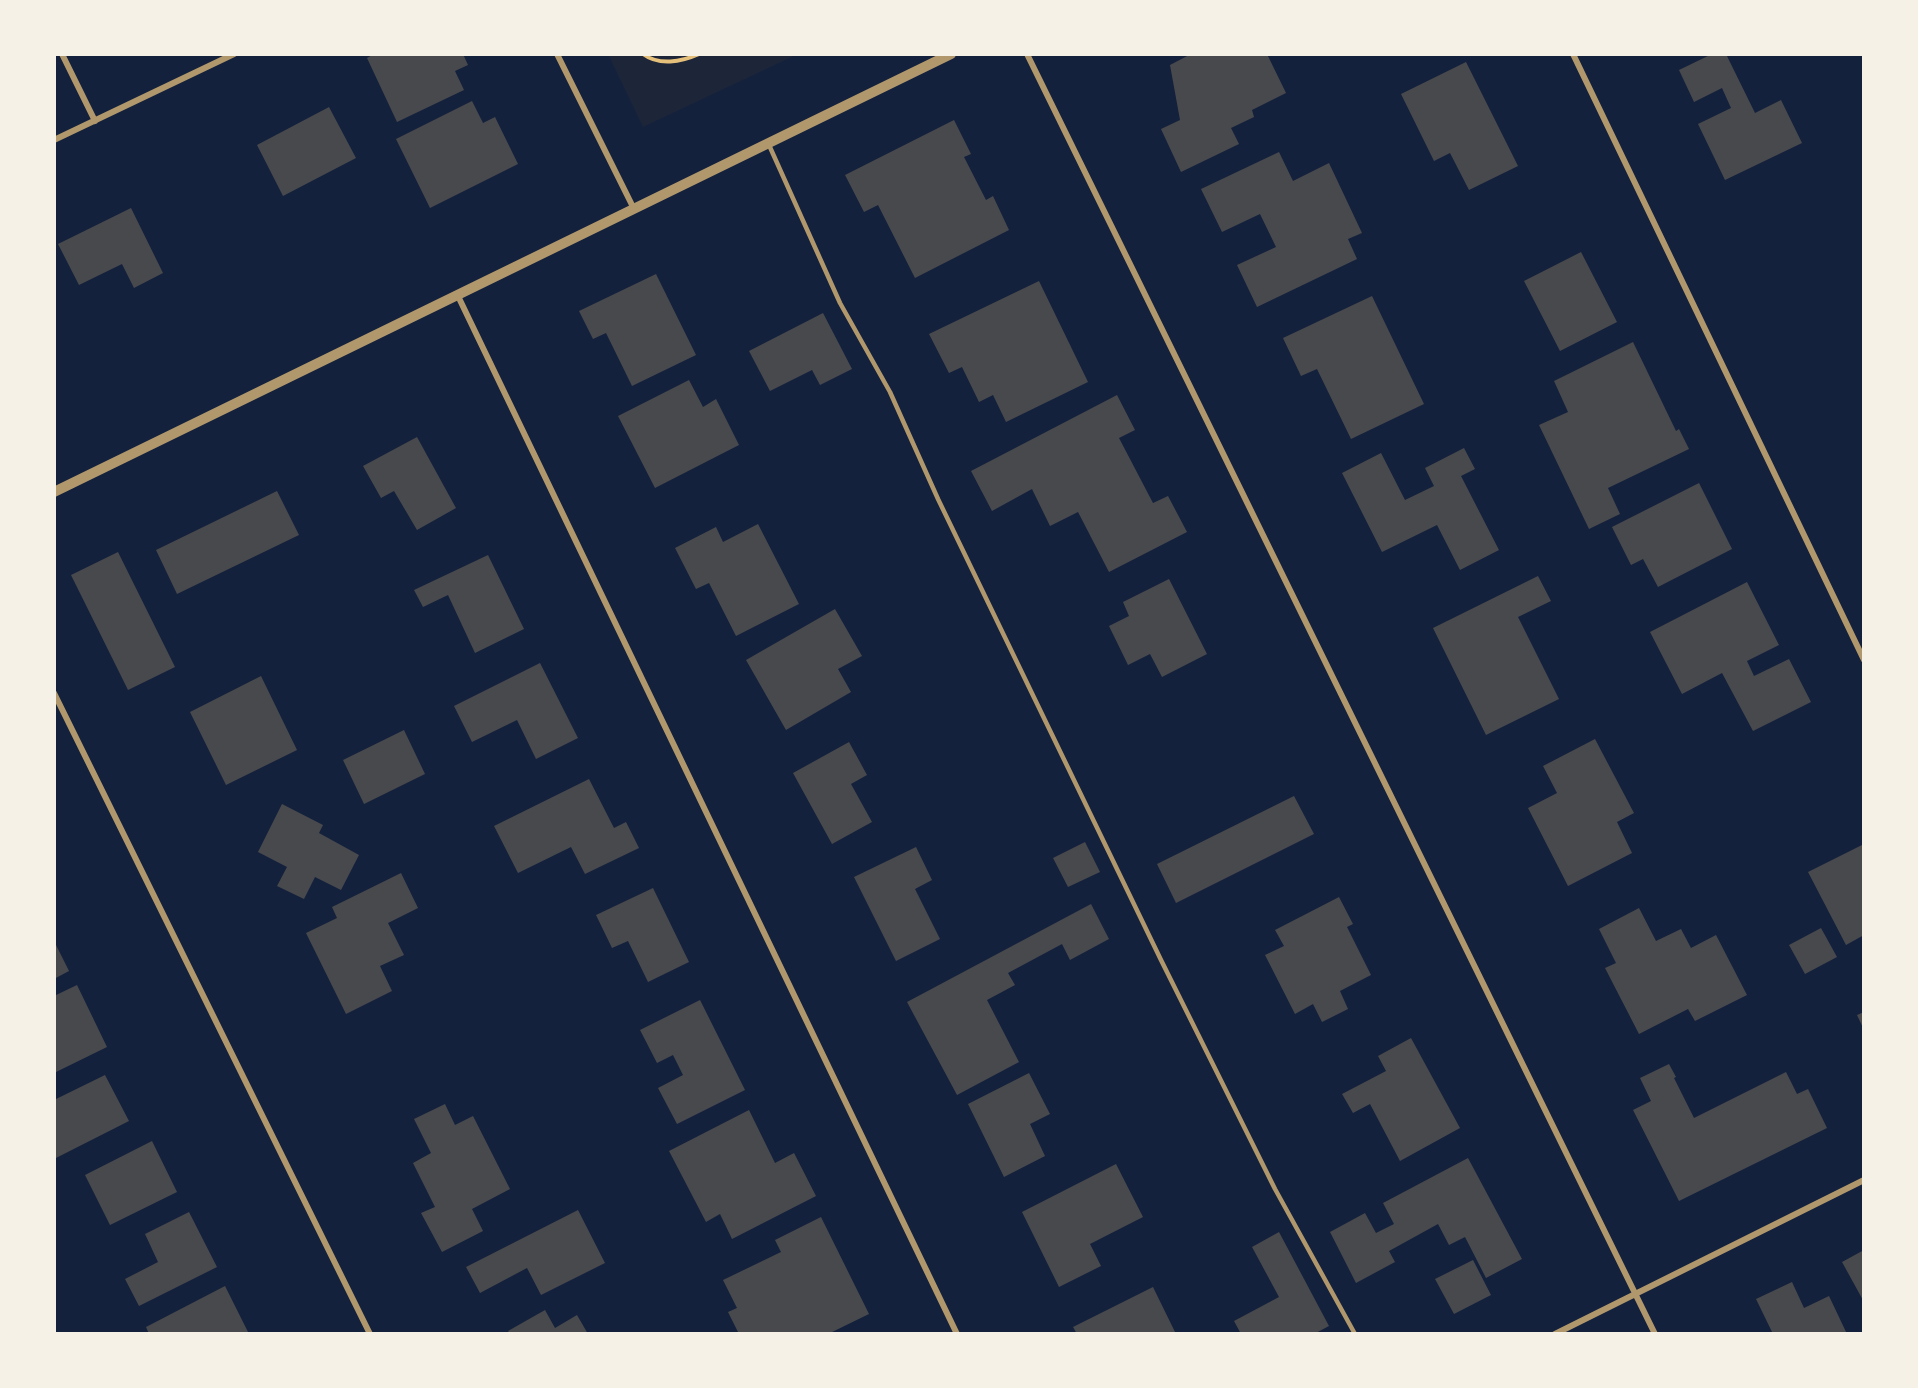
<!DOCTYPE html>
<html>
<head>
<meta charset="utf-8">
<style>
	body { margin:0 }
	#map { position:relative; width:1918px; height:1388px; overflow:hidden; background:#14213d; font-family:Lato,sans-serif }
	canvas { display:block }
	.frame { position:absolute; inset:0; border:56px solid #f6f1e7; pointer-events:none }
</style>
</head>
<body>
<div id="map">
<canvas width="1918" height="1388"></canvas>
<div class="frame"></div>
</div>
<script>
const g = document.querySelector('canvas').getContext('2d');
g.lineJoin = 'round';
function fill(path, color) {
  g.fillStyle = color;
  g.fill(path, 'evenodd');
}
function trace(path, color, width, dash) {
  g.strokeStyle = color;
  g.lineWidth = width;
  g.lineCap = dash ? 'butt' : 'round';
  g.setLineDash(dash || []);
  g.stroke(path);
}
const green = new Path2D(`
	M608 54H798L643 127Z`);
const building = new Path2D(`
	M374 54H463L468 65 455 71 464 90 397 122 367 58Z
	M1191 54H1267L1286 93 1252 110 1254 117 1231 128 1239 144 1181 172 1161 129 1180 120 1170 65Z
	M1712 54H1726L1755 113 1781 100 1802 143 1725 180 1698 124 1731 108 1722 88 1694 102 1679 70Z
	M1466 62 1518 166 1469 190 1450 153 1434 161 1401 94Z
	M472 101 483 123 495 117 518 164 430 208 396 139Z
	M329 107 356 158 283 196 257 145Z
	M954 120 971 154 964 157 986 200 993 196 1009 230 915 278 878 205 864 212 845 175Z
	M1279 152 1293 181 1329 163 1362 233 1348 239 1357 259 1257 307 1237 265 1276 247 1260 214 1222 232 1201 189Z
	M131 208 163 273 134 288 122 264 79 285 58 244Z
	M1581 252 1617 322 1560 351 1524 281Z
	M656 274 696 355 632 386 606 333 593 339 579 311Z
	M1039 281 1088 382 1006 422 993 395 979 402 962 367 949 373 929 334Z
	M1372 296 1424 404 1351 439 1317 369 1301 376 1283 338Z
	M823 313 852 369 820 385 812 370 770 391 749 351Z
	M1633 342 1676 431 1679 429 1689 449 1608 488 1620 514 1589 529 1539 425 1568 412 1554 381Z
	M689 380 703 407 716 399 739 445 655 488 618 416Z
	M1117 395 1135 430 1119 438 1153 503 1168 496 1187 532 1109 572 1078 512 1050 526 1032 489 992 511 971 471Z
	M417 437 456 508 417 530 394 491 381 498 363 466Z
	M1464 448 1475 469 1461 476 1499 550 1460 570 1437 525 1382 552 1342 473 1381 453 1405 500 1434 486 1425 468Z
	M1699 483 1732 549 1658 587 1643 559 1631 565 1612 527Z
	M277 491 299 535 177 594 156 550Z
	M758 524 799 604 736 636 709 583 696 589 675 548 716 527 723 542Z
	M118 552 175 667 128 690 71 575Z
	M488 555 524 629 475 653 448 595 423 607 414 590Z
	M1538 576 1551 601 1518 617 1559 699 1486 735 1433 628Z
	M1169 579 1207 654 1162 677 1150 654 1128 665 1109 626 1129 616 1123 602Z
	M1747 582 1779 645 1747 661 1754 676 1789 659 1811 702 1753 731 1722 673 1682 694 1650 632Z
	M835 609 862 656 838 669 851 692 786 730 746 660Z
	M540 663 578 738 536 759 517 720 472 742 454 706Z
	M261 676 297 750 226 785 190 712Z
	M404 730 425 774 364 804 343 760Z
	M1595 739 1634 813 1617 822 1632 853 1568 886 1528 808 1557 793 1543 766Z
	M849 742 867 775 851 784 872 822 832 844 793 773Z
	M589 779 614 828 626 822 639 848 585 874 571 847 518 873 494 826Z
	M1294 796 1314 834 1176 903 1157 864Z
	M282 804 323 825 319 833 359 855 341 890 315 877 304 899 277 886 287 867 258 852Z
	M1085 842 1100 872 1068 887 1053 858Z
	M1864 844V935L1846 945 1808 872Z
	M916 847 932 880 915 889 940 939 896 961 854 877Z
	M401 873 418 908 388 923 404 955 380 966 392 991 346 1014 306 933 337 918 332 907Z
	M653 888 689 962 648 982 628 941 612 948 596 915Z
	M1339 897 1353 924 1347 927 1371 975 1340 991 1348 1009 1322 1022 1313 1004 1295 1014 1265 955 1284 946 1275 930Z
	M1091 904 1109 939 1070 960 1062 944 1008 973 1015 985 987 1000 1019 1062 957 1095 907 1002Z
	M1639 908 1656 941 1681 929 1691 948 1716 935 1747 995 1695 1021 1688 1009 1639 1034 1605 968 1616 963 1599 929Z
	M1821 928 1837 957 1805 974 1789 945Z
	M54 941 69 971 54 979Z
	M77 985 107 1047 54 1073V996Z
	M700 1000 745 1090 677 1124 658 1088 683 1075 673 1055 657 1063 640 1030Z
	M1864 1012V1030L1857 1015Z
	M1411 1038 1460 1128 1400 1161 1370 1104 1353 1113 1342 1094 1386 1071 1378 1056Z
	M1669 1064 1676 1077 1674 1078 1694 1118 1786 1072 1797 1094 1808 1089 1827 1128 1679 1201 1633 1110 1651 1101 1640 1078Z
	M1029 1073 1050 1114 1030 1124 1045 1156 1004 1177 968 1104Z
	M105 1075 129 1121 54 1159V1100Z
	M445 1104 455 1125 473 1116 510 1189 472 1209 483 1231 442 1252 421 1213 435 1207 413 1163 431 1153 414 1119Z
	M749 1110 775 1163 794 1153 816 1196 732 1239 720 1214 706 1222 669 1151Z
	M152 1141 177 1192 110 1225 85 1175Z
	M1468 1158 1522 1259 1486 1278 1465 1237 1449 1245 1438 1224 1389 1251 1395 1262 1356 1283 1330 1232 1365 1213 1376 1233 1394 1224 1383 1203Z
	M1116 1164 1143 1217 1090 1244 1101 1266 1059 1287 1022 1212Z
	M578 1210 605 1263 541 1295 527 1268 480 1293 466 1267Z
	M189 1212 217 1267 139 1306 125 1279 158 1262 145 1234Z
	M821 1217 869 1314 828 1334H739L728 1312 737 1308 723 1280 781 1252 775 1240Z
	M1279 1232 1329 1326 1314 1334H1241L1234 1321 1279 1297 1252 1247Z
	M1864 1250V1302L1842 1262Z
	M1473 1260 1491 1295 1454 1314 1435 1279Z
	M1792 1282 1804 1308 1829 1296 1847 1334H1773L1756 1299Z
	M225 1286 249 1334H149L146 1327Z
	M1153 1287 1176 1334H1077L1073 1327Z
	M545 1310 555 1328 577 1315 588 1334H510L508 1331Z`);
const path = new Path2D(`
	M643 54C659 66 681 62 699 54`);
const service = new Path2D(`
	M769 145 840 303 890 392 938 499 1161 960 1275 1189 1355 1334`);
const minor = new Path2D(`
	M62 54 95 121
	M557 54 634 209
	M1027 54 1655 1334
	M1573 54 1864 660
	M54 140 234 54
	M458 296 957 1334
	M54 693 370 1334
	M1555 1334 1864 1180`);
const tertiary = new Path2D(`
	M54 492 951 54`);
fill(green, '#1d2539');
fill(building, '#48494c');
trace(path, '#e5c07b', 4);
trace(service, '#b1986c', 4.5);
trace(minor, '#b1986c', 6);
trace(tertiary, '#b1986c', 10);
</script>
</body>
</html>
